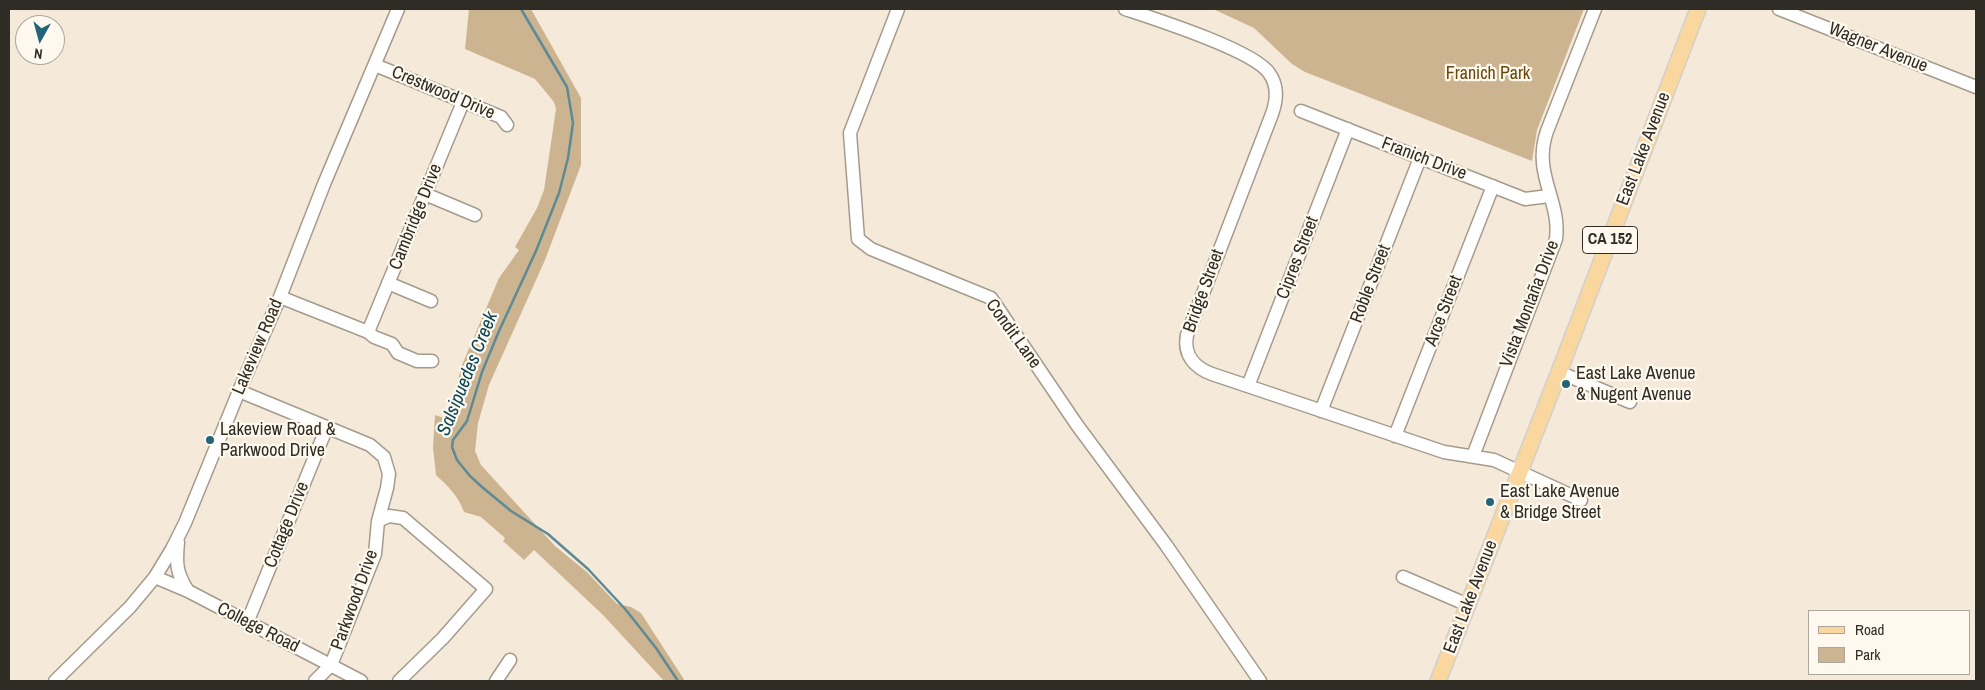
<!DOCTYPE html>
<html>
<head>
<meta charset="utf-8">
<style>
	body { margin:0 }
	#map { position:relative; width:1985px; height:690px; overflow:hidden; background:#f5eada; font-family:"Archivo Narrow",sans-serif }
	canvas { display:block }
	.frame { position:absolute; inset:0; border:10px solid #2f2b25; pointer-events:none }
	.legend { position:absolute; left:1808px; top:610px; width:162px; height:65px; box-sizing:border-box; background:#fef8ee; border:1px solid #aba69e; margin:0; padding:6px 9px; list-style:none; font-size:15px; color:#2f2b25 }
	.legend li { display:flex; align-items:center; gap:10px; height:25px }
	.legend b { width:25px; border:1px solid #aba69e }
	.north { position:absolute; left:15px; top:15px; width:50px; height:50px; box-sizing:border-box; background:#fef8ee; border:1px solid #aba69e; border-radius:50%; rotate:187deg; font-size:14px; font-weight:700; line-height:20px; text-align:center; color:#2f2b25 }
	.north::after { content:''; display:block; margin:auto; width:18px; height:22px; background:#226578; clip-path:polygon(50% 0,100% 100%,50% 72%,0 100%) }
</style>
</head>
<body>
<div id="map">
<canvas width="1985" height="690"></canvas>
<div class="frame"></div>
<ul class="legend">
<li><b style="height:6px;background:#fad79e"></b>Road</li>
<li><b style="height:14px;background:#cdb490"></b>Park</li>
</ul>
<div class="north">N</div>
</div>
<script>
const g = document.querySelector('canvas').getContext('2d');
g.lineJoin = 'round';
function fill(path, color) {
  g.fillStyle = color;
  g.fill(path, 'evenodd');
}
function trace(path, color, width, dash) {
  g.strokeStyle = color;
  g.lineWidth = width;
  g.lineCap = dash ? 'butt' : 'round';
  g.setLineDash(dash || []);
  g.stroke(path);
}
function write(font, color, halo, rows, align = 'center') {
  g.font = font + ' "Archivo Narrow",sans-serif';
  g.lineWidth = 4.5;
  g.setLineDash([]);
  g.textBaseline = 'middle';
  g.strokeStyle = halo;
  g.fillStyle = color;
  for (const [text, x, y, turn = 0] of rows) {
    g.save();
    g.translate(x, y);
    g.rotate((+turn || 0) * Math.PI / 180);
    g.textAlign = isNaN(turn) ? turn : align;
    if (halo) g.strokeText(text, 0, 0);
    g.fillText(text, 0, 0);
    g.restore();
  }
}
const green = new Path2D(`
	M469 9H531L581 98V165L545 260 489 385 478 423 475 451 481 465 555 546 587 572 617 604 631 607 641 613 685 681H664L603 615 534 550 524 560 503 541 505 538 481 517 464 512C459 497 448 486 436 475L433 448 435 415 447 419 462 365 499 278 519 250 515 247 537 208 544 190 556 109 554 102 535 79 465 49Z
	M1213 9H1584L1537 130 1532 161 1305 72 1292 64 1254 28Z`);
const stream = new Path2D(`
	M521 9 567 87 573 123 568 158 559 193 536 251 499 331 482 372 467 421 453 440 452 447 457 460 470 476 482 487 511 511 548 534 588 569 626 610 656 648 678 681`);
const minor = new Path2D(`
	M898 9 850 133 858 239 871 249 991 298 1077 425 1166 545 1260 681
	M1125 9C1155 19 1253 50 1269 73 1278 85 1277 100 1272 114L1187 335C1183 355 1195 368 1212 374L1444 452 1494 460 1581 500
	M1779 9 1976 87
	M375 65 501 117 507 125
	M1301 111 1525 199 1549 196
	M425 194 475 215
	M388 283 431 301
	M280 297 368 332 374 337 392 344 398 353 417 361H432
	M368 332 463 102
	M1559 372 1630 402
	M1248 386 1348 129
	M239 391 370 445 384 457 389 474 387 488 378 521 375 554 331 665 315 681
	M1321 411 1420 158
	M1395 436 1493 186
	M1473 456 1556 239C1561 200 1532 174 1547 131L1595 9
	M378 521 389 516 403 518 486 589 443 638 399 681
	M178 542C176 563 176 573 188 591
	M155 577 188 591 361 681
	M1403 577 1468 605
	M247 623 327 427
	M55 681 130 607 155 577 172 549 185 523 239 391 280 297 324 184 398 9
	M496 681 510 660`);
const major = new Path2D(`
	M1438 681 1559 372 1698 9`);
const markers = [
	[1566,384,5,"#226578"],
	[210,440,5,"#226578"],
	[1490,502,5,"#226578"]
];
const shields = [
	[1610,240,55]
];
const shieldNames = [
	["CA 152",1610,240]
];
const streetNames = [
	["Wagner Avenue",1878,48,22],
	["Crestwood Drive",443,93,23],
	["East Lake Avenue",1644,149,-69],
	["Franich Drive",1424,159,21],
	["Cambridge Drive",416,217,-68],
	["Cipres Street",1298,258,-69],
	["Roble Street",1371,284,-69],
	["Bridge Street",1204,291,-70],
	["Vista Montaña Drive",1530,304,-69],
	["Arce Street",1444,311,-69],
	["Condit Lane",1013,334,54],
	["Lakeview Road",258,347,-67],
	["Cottage Drive",287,525,-68],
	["East Lake Avenue",1471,597,-69],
	["Parkwood Drive",355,600,-70],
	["College Road",258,628,27]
];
const parkNames = [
	["Franich Park",1488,74]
];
const poiNames = [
	["East Lake Avenue",1576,374],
	["& Nugent Avenue",1576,395],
	["Lakeview Road &",220,430],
	["Parkwood Drive",220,451],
	["East Lake Avenue",1500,492],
	["& Bridge Street",1500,513]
];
const waterNames = [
	["Salsipuedes Creek",468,374,-68]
];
fill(green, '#cdb490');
trace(stream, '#5c8a96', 2.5);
trace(minor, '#a59b8d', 15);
trace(major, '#d1d0cf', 18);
trace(minor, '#fff', 12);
trace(major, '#fad79e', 15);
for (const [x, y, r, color] of markers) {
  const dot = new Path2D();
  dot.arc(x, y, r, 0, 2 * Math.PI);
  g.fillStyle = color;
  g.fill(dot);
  trace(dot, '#fef8ee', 2);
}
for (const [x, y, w] of shields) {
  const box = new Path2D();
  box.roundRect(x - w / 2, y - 13.5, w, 27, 4);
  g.fillStyle = '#fef8ee';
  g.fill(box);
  trace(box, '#2f2b25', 1);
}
write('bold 16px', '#2f2b25', null, shieldNames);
write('18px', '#2f2b25', '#fef8ee', streetNames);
write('18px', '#68480b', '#fef8ee', parkNames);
write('18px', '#2f2b25', '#fef8ee', poiNames, 'left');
write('italic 19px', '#094655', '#fef8ee', waterNames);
</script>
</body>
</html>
